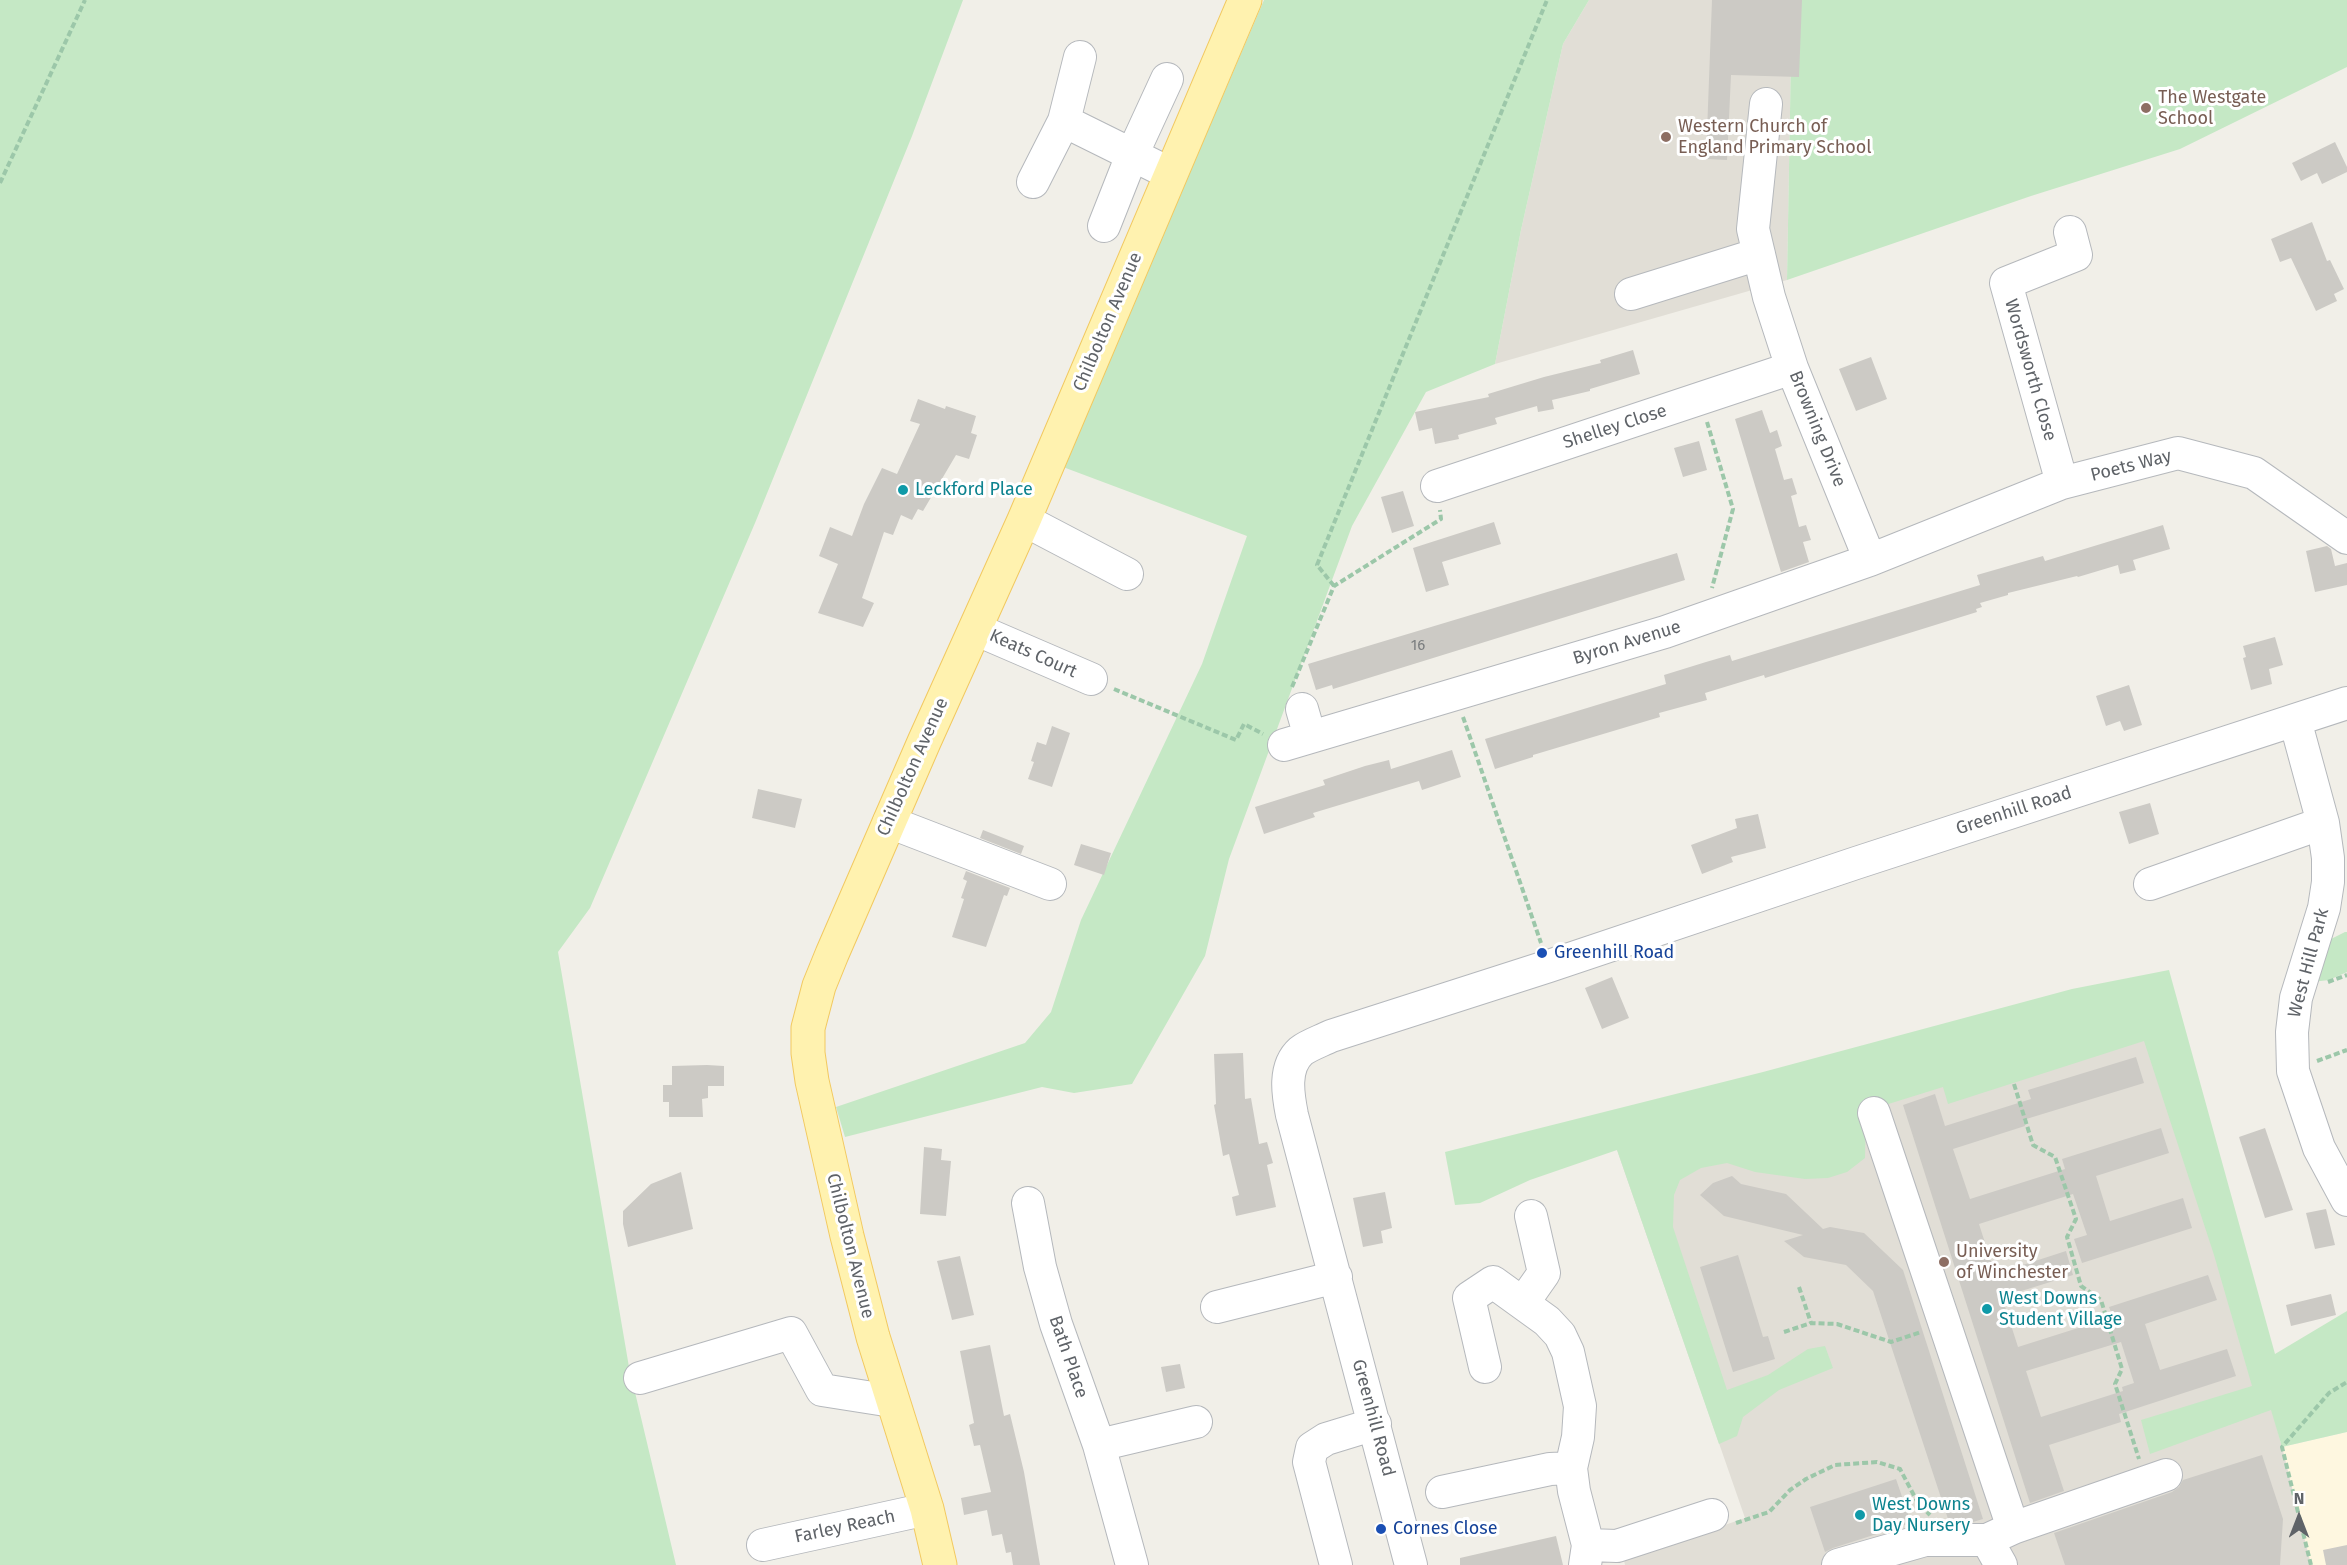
<!DOCTYPE html>
<html>
<head>
<meta charset="utf-8">
<style>
	body { margin:0 }
	#map { position:relative; width:2347px; height:1565px; overflow:hidden; background:#f1efe8; font-family:"Fira Sans",sans-serif }
	canvas { display:block }
	.north { position:absolute; left:2269px; top:1487px; width:60px; height:60px; -webkit-text-stroke:4px #fff; paint-order:stroke; rotate:0deg; font-size:16px; font-weight:700; line-height:24px; text-align:center; color:#5f6368 }
	.north::after { content:''; display:block; margin:auto; width:21px; height:27px; background:#5f6368; clip-path:polygon(50% 0,100% 100%,50% 72%,0 100%) }
</style>
</head>
<body>
<div id="map">
<canvas width="2347" height="1565"></canvas>
<div class="north">N</div>
</div>
<script>
const g = document.querySelector('canvas').getContext('2d');
g.lineJoin = 'round';
function fill(path, color) {
  g.fillStyle = color;
  g.fill(path, 'evenodd');
}
function trace(path, color, width, dash) {
  g.strokeStyle = color;
  g.lineWidth = width;
  g.lineCap = dash ? 'butt' : 'round';
  g.setLineDash(dash || []);
  g.stroke(path);
}
function write(font, color, halo, rows, align = 'center') {
  g.font = font + ' "Fira Sans",sans-serif';
  g.lineWidth = 6;
  g.setLineDash([]);
  g.textBaseline = 'middle';
  g.strokeStyle = halo;
  g.fillStyle = color;
  for (const [text, x, y, turn = 0] of rows) {
    g.save();
    g.translate(x, y);
    g.rotate((+turn || 0) * Math.PI / 180);
    g.textAlign = isNaN(turn) ? turn : align;
    if (halo) g.strokeText(text, 0, 0);
    g.fillText(text, 0, 0);
    g.restore();
  }
}
const commercial = new Path2D(`
	M2347 1432V1565H2311L2282 1447Z`);
const education = new Path2D(`
	M1589 0H1792L1787 280 1495 364 1521 230 1563 44Z
	M2162 996 2282 1447 2311 1565H1625L1624 1560 1745 1518 1617 1150Z`);
const green = new Path2D(`
	M0 0H963L912 136 755 523 590 908 558 952 629 1367 676 1565H0Z
	M1264 0H1589L1563 44 1521 230 1495 364 1426 392 1352 526 1229 859 1205 956 1132 1084 1074 1093 1042 1087 845 1137 836 1107 1025 1043 1051 1012 1081 920 1202 664 1247 536 1063 467Z
	M1792 0H2347V67L2180 149 2031 196 1787 280Z
	M2345 932H2347V972L2329 980 2312 982 2331 939Z
	M2169 970 2275 1354 2347 1311V1432L2282 1447 2271 1410 2150 1454 2141 1420 2252 1386 2214 1255 2144 1041 1948 1104 1943 1087 1866 1111 1865 1158 1847 1172 1828 1178 1805 1179 1755 1172 1727 1163 1701 1168 1680 1180 1674 1195 1673 1227 1727 1390 1768 1375 1808 1349 1825 1346 1833 1368 1779 1390 1743 1417 1737 1436 1719 1444 1617 1150 1530 1180 1480 1203 1455 1205 1445 1152 1763 1072 2072 989Z`);
const building = new Path2D(`
	M1712 0H1802L1799 77 1731 75 1727 160 1706 159Z
	M2335 142 2347 167V172L2322 184 2317 173 2301 181 2292 163Z
	M2312 222 2327 261 2330 260 2344 289 2334 294 2337 301 2316 311 2291 258 2280 262 2271 239Z
	M1633 350 1640 374 1590 389V391L1552 400 1554 409 1538 412 1537 406 1495 418 1497 424 1458 435 1459 439 1435 444 1432 428 1419 431 1415 412 1489 397 1488 394 1544 377 1601 363 1600 360Z
	M1871 357 1887 399 1856 411 1839 369Z
	M918 399 945 409 946 406 976 416 971 433 977 435 969 459 956 455 923 511 918 509 912 520 901 515 893 535 884 532 862 598 874 603 863 627 818 613 838 564 819 556 830 527 852 536 864 504 882 468 897 474 920 424 910 421Z
	M1762 410 1770 433 1777 430 1782 446 1775 449 1784 480 1792 478 1797 494 1791 496 1799 527 1806 525 1811 540 1803 542 1809 562 1781 572 1735 419Z
	M1699 441 1707 470 1683 477 1674 448Z
	M1403 491 1414 526 1392 533 1381 497Z
	M1494 522 1501 544 1442 562 1449 585 1426 592 1413 548Z
	M2163 525 2170 549 2133 560 2136 570 2120 574 2118 565 2078 577 2077 576 2008 593V595L1980 603 1982 607 1976 609 1977 612 1784 672 1765 678 1764 675 1705 693 1707 700 1659 713 1660 717 1533 755V757L1495 769 1485 739 1666 684 1664 675 1706 662 1730 655 1732 661 1980 585 1977 575 2043 556 2045 561Z
	M2327 546 2331 549 2335 566 2347 563V585L2315 592 2306 551Z
	M1677 553 1685 580 1333 689 1332 685 1316 690 1308 664Z
	M2275 637 2283 665 2269 669 2272 684 2251 690 2243 658 2246 657 2243 646Z
	M2129 685 2142 725 2124 731 2120 721 2106 726 2096 696Z
	M1052 726 1070 733 1052 787 1028 779 1034 762 1031 761 1037 742 1046 745Z
	M1452 750 1461 777 1422 790 1419 781 1313 813 1315 817 1264 834 1255 807 1325 785 1323 780 1365 766 1389 760 1391 769Z
	M758 789 802 799 795 828 752 818Z
	M2150 803 2159 834 2129 844 2119 812Z
	M1758 814 1766 848 1731 857 1733 862 1702 874 1691 845 1737 828 1735 819Z
	M983 830 1024 846 1021 854 980 838Z
	M1081 844 1111 853 1104 875 1074 865Z
	M966 871 1010 888 1007 896 1004 895 986 947 952 937 964 899 961 898 967 881 963 879Z
	M1612 977 1629 1018 1602 1029 1585 988Z
	M1243 1053 1245 1099 1251 1098 1259 1144 1267 1142 1273 1163 1267 1165 1276 1207 1236 1216 1232 1197 1239 1195 1229 1154 1223 1156 1214 1105 1216 1104 1214 1054Z
	M2136 1057 2144 1083 2023 1120 2025 1126 1953 1149 1970 1199 2065 1169 2062 1159 2161 1128 2169 1153 2096 1176 2110 1221 2183 1198 2192 1228 2082 1263 2074 1239 2087 1235 2073 1194 1979 1224 1995 1274 2066 1251 2073 1275 2002 1297 2018 1347 2113 1317 2109 1307 2208 1275 2217 1300 2145 1324 2160 1370 2227 1349 2236 1376 2119 1414 2121 1422 2049 1445 2064 1491 2030 1503 1903 1105 1935 1094 1945 1126 2031 1099 2028 1090ZM2121 1342 2134 1383 2122 1387 2123 1391 2041 1417 2026 1371Z
	M707 1065 724 1066V1086H708V1098L702 1099 703 1117H669V1102H663V1085H672V1066Z
	M2265 1128 2293 1210 2265 1218 2239 1137Z
	M924 1147 942 1149 941 1160 951 1161 946 1216 920 1214Z
	M681 1172 693 1229 628 1247 623 1224V1211L651 1184Z
	M1732 1176 1741 1184 1786 1194 1823 1229 1830 1227 1864 1233 1903 1270 1983 1519 1973 1522H1949L1873 1291 1846 1265 1804 1257 1784 1241 1803 1235 1724 1216 1700 1195 1713 1183Z
	M1385 1192 1392 1228 1381 1231 1383 1243 1363 1247 1353 1198Z
	M2326 1209 2335 1245 2315 1249 2306 1213Z
	M1738 1255 1763 1337 1768 1336 1775 1359 1733 1372 1700 1267Z
	M960 1256 974 1315 952 1320 937 1261Z
	M2331 1294 2336 1315 2291 1326 2286 1305Z
	M990 1345 1004 1416 1010 1414 1024 1472 1040 1565H1013L1011 1552 1006 1553 1002 1534 992 1536 987 1510 964 1515 961 1498 991 1492 980 1445 974 1446 969 1425 974 1423 960 1351Z
	M1180 1364 1185 1388 1166 1392 1161 1367Z
	M2262 1455 2283 1519 2280 1565H2065L2054 1533 2172 1492 2179 1487 2183 1480Z
	M1896 1479 1911 1523 1833 1548 1825 1552 1810 1507Z
	M1556 1536 1563 1565H1460V1558Z
	M2347 1545V1565H2326L2323 1550Z`);
const path = new Path2D(`
	M0 183 85 0
	M1707 422 1733 509 1712 588
	M1334 586 1317 565 1547 0
	M1292 687 1334 586 1441 519 1440 510
	M1114 689 1236 740 1244 724 1263 734
	M1463 717 1541 943
	M2328 982 2347 975
	M2317 1061 2347 1050
	M2014 1084 2033 1145 2055 1157 2076 1219 2067 1237 2081 1286 2101 1300 2122 1369 2115 1384 2139 1459
	M1799 1287 1811 1323
	M1784 1332 1811 1323 1837 1324 1891 1342 1921 1332
	M1736 1523 1769 1512 1790 1490 1806 1479 1835 1465 1877 1462 1900 1469 1918 1503 1930 1515
	M2311 1565 2282 1447 2329 1393 2347 1382`);
const minor = new Path2D(`
	M1766 104 1753 229 1769 297 1792 368 1870 560
	M1064 121 1080 57
	M1033 182 1064 121 1171 174
	M1104 226 1132 155 1167 79
	M1631 294 1759 254
	M2062 483 2006 283 2076 255 2070 232
	M1437 486 1792 368
	M1024 520 1127 574
	M975 629 1091 679
	M1302 709 1310 737
	M2295 720 2323 823 2328 858V882L2324 908 2296 998 2292 1032 2293 1071 2319 1148 2347 1200
	M1284 745 1665 632 1870 560 2062 483 2178 453 2254 473 2347 538
	M889 822 1050 884
	M2150 884 2323 823
	M1874 1113 2013 1528
	M1028 1203 1040 1267 1056 1324 1099 1445 1132 1565
	M1523 1303 1544 1273 1531 1216
	M1217 1307 1336 1277
	M1485 1367 1469 1298 1493 1282 1547 1321 1560 1335 1568 1352 1580 1406 1578 1437 1571 1468 1574 1491 1588 1545 1585 1565
	M640 1378 791 1333 822 1390 892 1401
	M1099 1445 1196 1422
	M1442 1492 1550 1469 1571 1468
	M1987 1540 2013 1528 2166 1475
	M763 1545 927 1509
	M1588 1545 1617 1546 1712 1515
	M1336 1565 1309 1462 1312 1448 1326 1439 1375 1424
	M1411 1565 1292 1115C1288 1095 1283 1067 1301 1051 1309 1045 1321 1041 1331 1036L1549 966 1856 863 2347 703
	M1838 1565 1925 1540H1987L2001 1565`);
const major = new Path2D(`
	M940 1565 927 1509 873 1337 847 1236 812 1081 808 1053V1028L819 986 832 954 924 742 1024 520 1245 0`);
const markers = [
	[2146,108,6,"#8d6e63"],
	[1666,137,6,"#8d6e63"],
	[903,490,6,"#0f9aa8"],
	[1542,953,6,"#1a4fb4"],
	[1944,1262,6,"#8d6e63"],
	[1987,1309,6,"#0f9aa8"],
	[1860,1515,6,"#0f9aa8"],
	[1381,1529,6,"#1a4fb4"]
];
const numberNames = [
	["16",1418,646]
];
const educationNames = [
	["The Westgate",2158,98],
	["School",2158,119],
	["Western Church of",1678,127],
	["England Primary School",1678,148],
	["University",1956,1252],
	["of Winchester",1956,1273]
];
const streetNames = [
	["Chilbolton Avenue",1108,322,-67],
	["Wordsworth Close",2030,370,74],
	["Shelley Close",1615,427,-18],
	["Browning Drive",1817,429,68],
	["Poets Way",2131,466,-14],
	["Byron Avenue",1627,643,-17],
	["Keats Court",1033,654,24],
	["Chilbolton Avenue",913,767,-66],
	["Greenhill Road",2014,811,-18],
	["West Hill Park",2309,963,-75],
	["Chilbolton Avenue",850,1246,76],
	["Bath Place",1068,1357,71],
	["Greenhill Road",1373,1418,75],
	["Farley Reach",845,1527,-12]
];
const cultureNames = [
	["Leckford Place",915,490],
	["West Downs",1999,1299],
	["Student Village",1999,1320],
	["West Downs",1872,1505],
	["Day Nursery",1872,1526]
];
const transitNames = [
	["Greenhill Road",1554,953],
	["Cornes Close",1393,1529]
];
fill(commercial, '#fef7e0');
fill(education, '#e1ded6');
fill(green, '#c5e8c5');
fill(building, '#cccac5');
trace(minor, '#b5b8bc', 34);
trace(major, '#f2c960', 35);
trace(path, '#9cc7a9', 4, [6, 3]);
trace(minor, '#fff', 32);
trace(major, '#fff2af', 33);
for (const [x, y, r, color] of markers) {
  const dot = new Path2D();
  dot.arc(x, y, r, 0, 2 * Math.PI);
  g.fillStyle = color;
  g.fill(dot);
  trace(dot, '#fff', 2);
}
write('15px', '#7a7d7f', null, numberNames);
write('18px', '#785e54', '#fff', educationNames, 'left');
write('18px', '#5f6368', '#fff', streetNames);
write('18px', '#0d838f', '#fff', cultureNames, 'left');
write('18px', '#164399', '#fff', transitNames, 'left');
</script>
</body>
</html>
